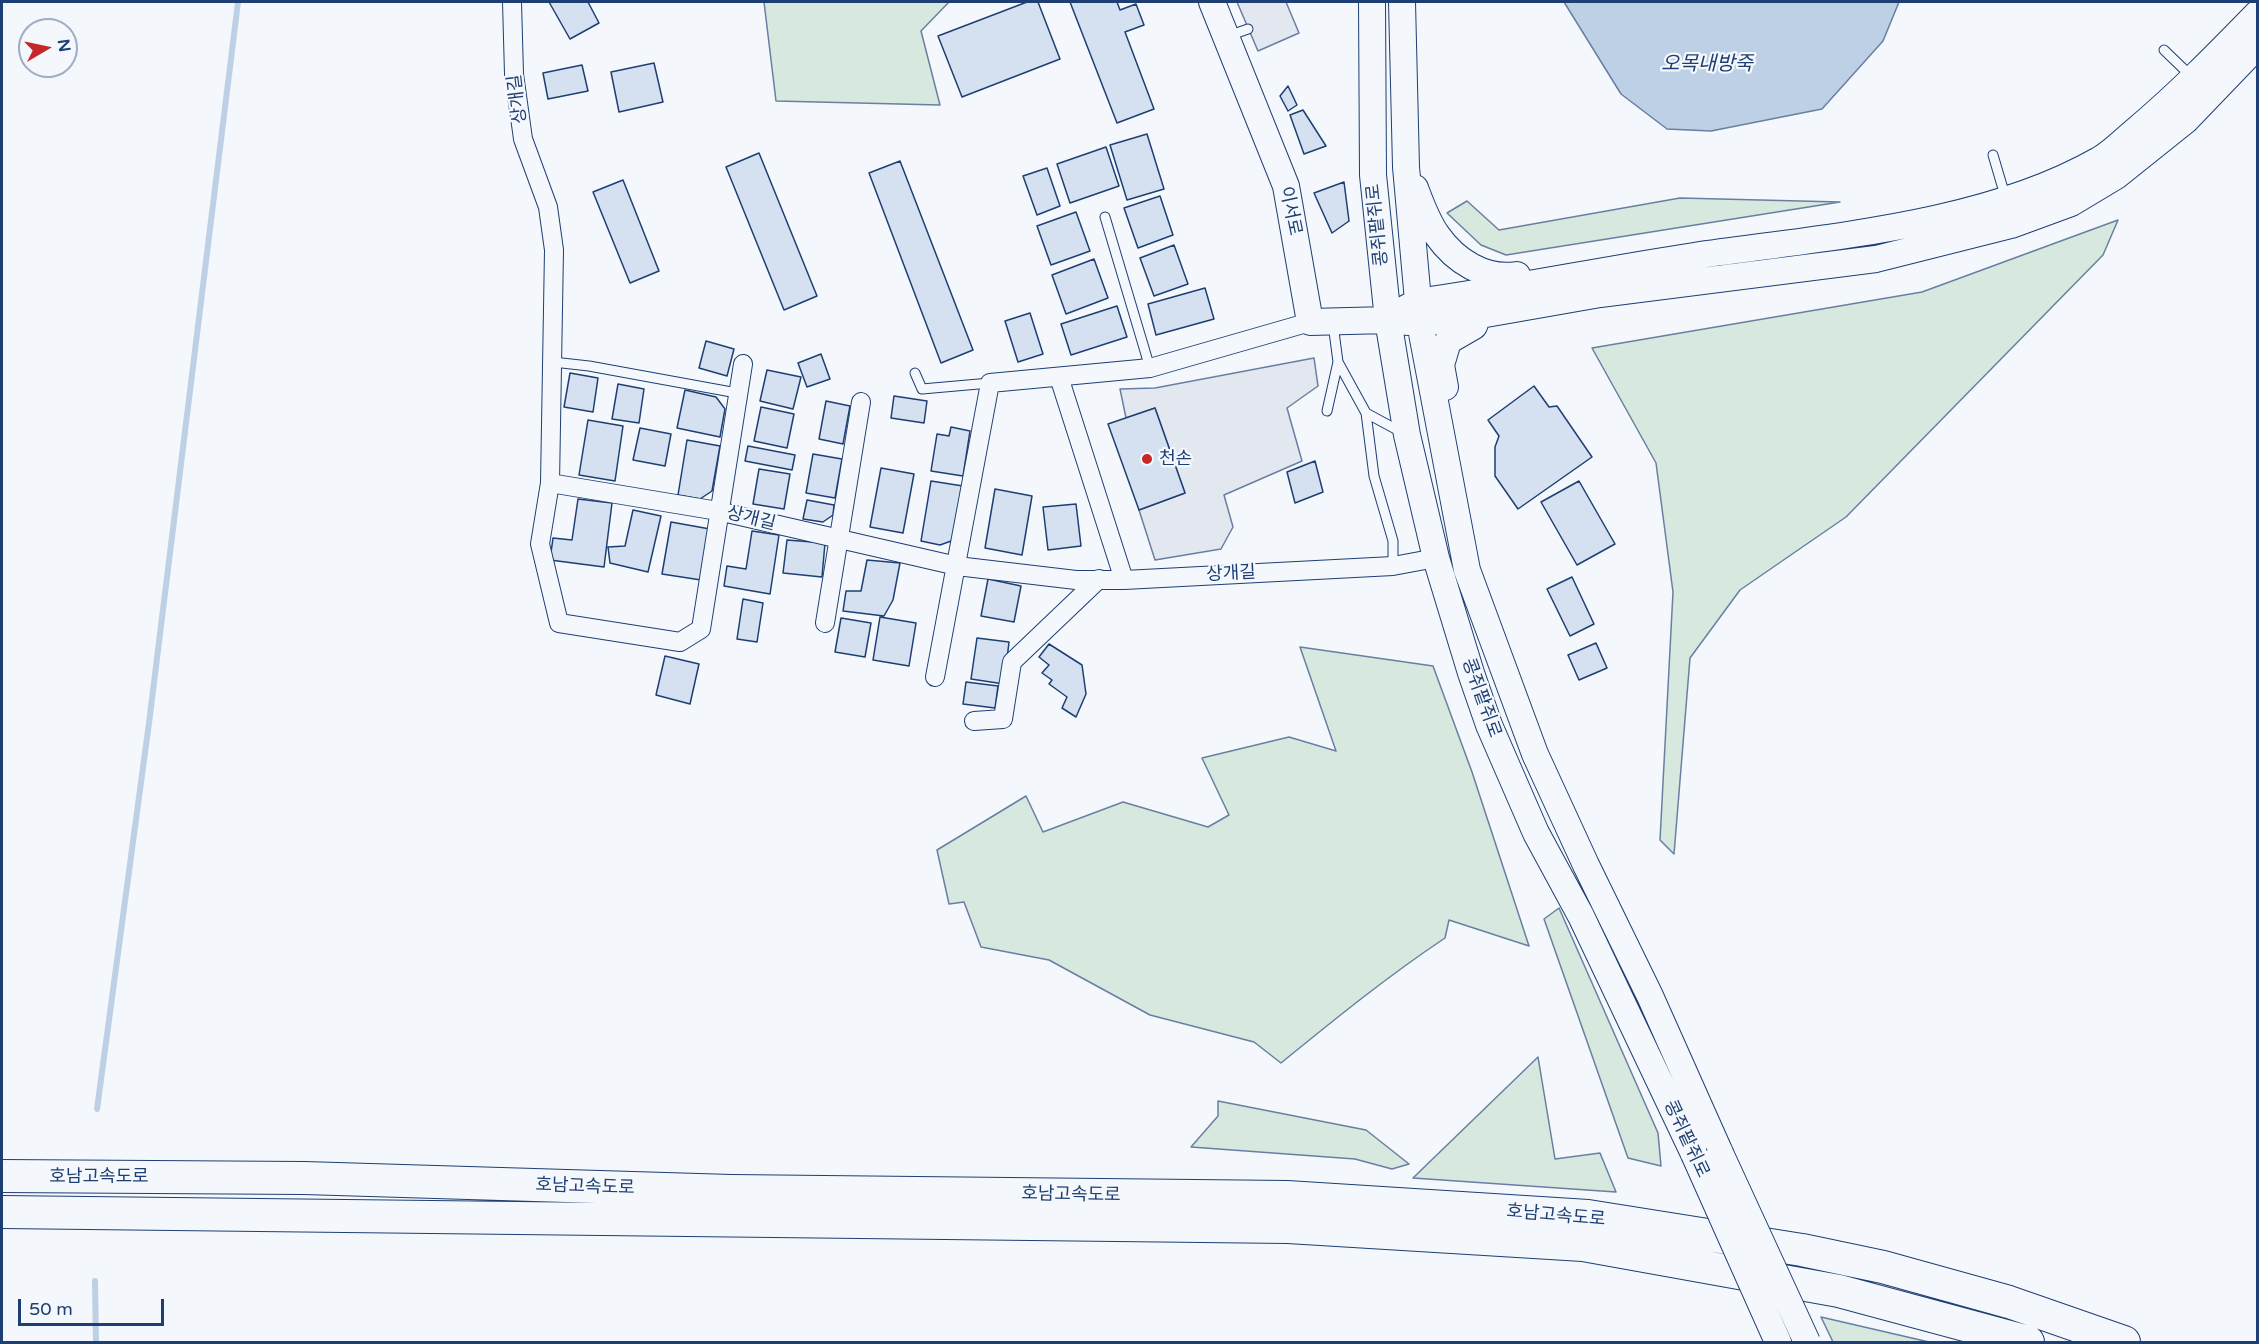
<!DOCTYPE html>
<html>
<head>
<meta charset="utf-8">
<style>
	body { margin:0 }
	#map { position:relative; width:2259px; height:1344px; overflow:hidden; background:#f4f7fb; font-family:"Varela Round",sans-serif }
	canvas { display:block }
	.frame { position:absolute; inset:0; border:3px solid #1d3f73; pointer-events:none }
	.north { position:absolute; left:18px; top:18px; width:60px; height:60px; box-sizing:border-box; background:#f4f7fb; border:2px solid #9eadc5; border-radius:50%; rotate:81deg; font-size:16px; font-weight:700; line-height:24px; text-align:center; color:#1d3f73 }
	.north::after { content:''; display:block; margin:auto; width:21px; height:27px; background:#c62828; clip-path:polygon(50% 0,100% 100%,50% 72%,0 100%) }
	.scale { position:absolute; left:18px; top:1299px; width:146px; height:27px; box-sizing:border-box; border:3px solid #1d3f73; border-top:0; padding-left:8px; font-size:18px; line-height:21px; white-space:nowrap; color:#1d3f73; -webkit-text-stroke:4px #f4f7fb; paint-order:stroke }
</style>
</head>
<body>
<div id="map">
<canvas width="2259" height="1344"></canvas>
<div class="frame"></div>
<div class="north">N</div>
<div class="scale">50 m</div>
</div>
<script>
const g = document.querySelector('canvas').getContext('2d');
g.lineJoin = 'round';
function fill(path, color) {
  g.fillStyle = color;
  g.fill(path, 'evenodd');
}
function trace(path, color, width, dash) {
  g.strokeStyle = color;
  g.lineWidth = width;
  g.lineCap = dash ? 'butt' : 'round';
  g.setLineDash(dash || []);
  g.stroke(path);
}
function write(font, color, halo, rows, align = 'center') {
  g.font = font + ' "Varela Round","Noto Sans KR",sans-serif';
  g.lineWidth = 4.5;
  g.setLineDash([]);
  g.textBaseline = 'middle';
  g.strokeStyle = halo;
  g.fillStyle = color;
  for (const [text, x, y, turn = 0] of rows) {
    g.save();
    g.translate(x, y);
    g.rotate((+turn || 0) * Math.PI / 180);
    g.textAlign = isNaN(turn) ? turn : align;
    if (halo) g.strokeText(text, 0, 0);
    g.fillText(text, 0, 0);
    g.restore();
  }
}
const green = new Path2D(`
	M764 2H949L921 31 940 105 776 101Z
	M1680 198 1840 202 1506 255 1481 245 1447 213 1467 201 1499 230Z
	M2118 220 2103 255 1846 517 1740 590 1690 658 1674 854 1660 840 1673 592 1656 463 1592 348 1922 292Z
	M1300 647 1433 666 1472 772 1529 946 1449 920 1445 938C1388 976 1335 1019 1281 1063L1254 1042 1150 1015 1049 960 981 947 964 902 949 904 937 850 1026 796 1043 832 1123 802 1208 827 1229 815 1202 758 1289 737 1336 751Z
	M1559 908 1658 1133 1661 1166 1628 1158 1544 919Z
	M1538 1057 1555 1159 1600 1153 1616 1192 1413 1178Z
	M1218 1101 1366 1130 1409 1164 1392 1169 1355 1159 1191 1147 1218 1116Z
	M1821 1317 1929 1342H1833Z`);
const parking = new Path2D(`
	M1237 2H1286L1299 33 1258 51Z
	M1314 358 1318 386 1287 408 1302 461 1224 495 1233 527 1221 549 1155 560 1139 510 1185 493 1155 408 1126 418 1120 389 1155 388Z`);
const water = new Path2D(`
	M1564 2H1899L1883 41 1822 109 1711 131 1667 129 1621 94Z`);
const stream = new Path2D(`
	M97 1109 149 723 238 2
	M95 1281 96 1342`);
const building = new Path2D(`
	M549 2H588L599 23 570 39Z
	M1027 2H1038L1060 59 962 97 938 36Z
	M1070 2H1117L1120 10 1136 4 1144 25 1125 32 1154 109 1117 123Z
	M654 63 663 102 619 112 611 72Z
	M582 65 588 91 548 99 543 73Z
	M1288 86 1297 105 1288 111 1280 96Z
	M1303 110 1326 146 1304 154 1290 115Z
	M1147 134 1164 189 1127 200 1110 145Z
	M1106 147 1119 186 1070 203 1057 164Z
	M759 153 817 296 784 310 726 167Z
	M900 161 973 350 941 363 869 173Z
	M1047 168 1060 206 1037 215 1023 176Z
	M623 180 659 271 630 283 593 192Z
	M1344 182 1349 221 1332 233 1314 193Z
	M1160 196 1173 235 1138 248 1124 208Z
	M1076 212 1090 251 1051 265 1037 226Z
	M1174 245 1188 284 1154 296 1140 258Z
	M1094 259 1108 298 1066 314 1052 275Z
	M1205 288 1214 319 1156 335 1148 304Z
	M1117 306 1127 337 1071 355 1061 324Z
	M1030 313 1043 354 1018 362 1005 321Z
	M706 341 734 349 727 376 699 368Z
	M821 354 830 379 807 387 798 363Z
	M767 370 801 377 793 409 760 401Z
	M570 373 598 378 593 412 564 407Z
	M618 384 644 389 639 423 612 419Z
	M1534 386 1549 407 1557 406 1592 457 1518 509 1495 476V447L1499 436 1488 420Z
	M685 390 716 397 725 409 720 437 677 428Z
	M894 396 927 401 924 423 891 418Z
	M826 401 850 406 843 444 819 439Z
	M761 407 794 414 787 448 754 441Z
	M1155 408 1185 493 1139 510 1108 424Z
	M588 420 623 426 615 481 579 475Z
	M951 427 970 431 963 476 931 471 937 434 949 436Z
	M640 428 671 434 665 466 633 460Z
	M687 440 720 446 712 491 700 499 678 495Z
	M748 446 795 455 792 470 745 461Z
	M813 454 842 459 835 498 806 493Z
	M1315 461 1323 492 1295 503 1287 472Z
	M881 468 914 474 903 533 870 527Z
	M759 469 790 474 784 509 753 504Z
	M931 481 963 486 954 540 940 545 921 541Z
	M1579 481 1615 544 1577 565 1541 502Z
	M995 489 1032 496 1022 555 985 548Z
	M578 499 612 503 604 567 550 560 553 538 572 540Z
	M807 500 834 505 833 515 823 522 803 519Z
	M1076 504 1081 546 1048 550 1043 507Z
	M633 510 661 516 648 572 610 563 608 547 625 546Z
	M671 522 710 529 701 580 662 574Z
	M752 531 779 535 770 594 724 586 727 566 746 569Z
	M787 540 825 543 822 577 783 573Z
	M867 560 900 563 893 600 884 616 843 611 846 591H861Z
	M1572 577 1594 624 1570 636 1547 589Z
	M988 579 1021 586 1014 622 981 616Z
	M743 599 763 603 757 642 737 639Z
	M880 617 916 623 909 666 873 660Z
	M841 618 871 623 865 657 835 652Z
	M977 638 1009 642 1004 684 971 679Z
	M1596 643 1607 668 1579 680 1568 655Z
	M1049 644 1082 665 1086 694 1076 717 1062 708 1067 697 1049 684 1052 680 1042 673 1049 665 1039 657Z
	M665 656 699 664 690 704 656 695Z
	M966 682 998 686 995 708 963 704Z`);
const lane = new Path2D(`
	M1228 36 1248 29
	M2164 50 2192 77
	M1993 155 2006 199
	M1105 217 1150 368
	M1333 324 1338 362 1366 413 1403 433
	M553 362 589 366 737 393
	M915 373 922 389 990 383
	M1327 411 1338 362
	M1366 413 1374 476 1393 541V566`);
const street = new Path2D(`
	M512 2 514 74 523 139 548 207 554 250 550 483 540 544 559 623 680 642 701 629 743 364
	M1059 377 1124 580
	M550 483 718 511 957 566 1076 580H1124L1393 566 1436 558
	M825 623 861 402
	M935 677 990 383 1150 368 1310 322
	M974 721 1003 719 1012 662 1099 579`);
const secondary = new Path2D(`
	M1212 2 1286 186 1310 322 1388 320 1420 323 1463 318 1600 294 1876 259 2011 225 2071 203 2116 176 2186 120 2258 45
	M1372 2 1373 175 1388 320 1407 435 1436 558 1471 673 1489 725 1536 833 1581 916 1694 1154
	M1402 2 1406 167 1420 323 1467 570 1535 754 1586 865 1650 996 1720 1153
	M1415 188C1421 204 1427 221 1437 235 1455 261 1485 280 1517 275V284
	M1403 310 1417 302C1510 289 1602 270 1694 256 1825 237 1983 226 2099 160 2112 153 2124 140 2135 131 2179 94 2218 54 2258 13
	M1445 387 1441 365 1448 341 1474 326 1478 315`);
const highway = new Path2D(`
	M2 1176 304 1178 731 1191 1287 1197 1588 1216 1802 1250 1883 1267 2009 1302 2124 1342
	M2 1212 1288 1227 1583 1245 1839 1291 2028 1342`);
const secondaryBridge = new Path2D(`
	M1720 1153 1807 1342
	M1694 1154 1778 1342`);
const markers = [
	[1147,459,6,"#c62828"]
];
const streetNames = [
	["상개길",518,99,-97],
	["이서로",1290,211,78],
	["콩쥐팥쥐로",1378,225,-96],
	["상개길",751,519,14],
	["상개길",1231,574,-3],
	["콩쥐팥쥐로",1481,698,70],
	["콩쥐팥쥐로",1686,1139,65],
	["호남고속도로",99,1177],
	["호남고속도로",585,1187,2],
	["호남고속도로",1071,1195,1],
	["호남고속도로",1556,1216,5]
];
const poiNames = [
	["천손",1159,459]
];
const waterNames = [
	["오목내방죽",1707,65]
];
fill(green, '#d7e8df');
trace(green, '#687fa3', 1.5);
fill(parking, '#e3e8f0');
trace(parking, '#687fa3', 1.5);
fill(water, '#bed0e5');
trace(water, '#687fa3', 1.5);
trace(stream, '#bed0e5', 6);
fill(building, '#d5e0f0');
trace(building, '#1d3f73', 1.5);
trace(lane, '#1d3f73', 11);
trace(street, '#1d3f73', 20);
trace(secondary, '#1d3f73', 28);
trace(highway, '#1d3f73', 34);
trace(lane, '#f4f7fb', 9);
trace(street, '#f4f7fb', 18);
trace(secondary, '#f4f7fb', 26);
trace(highway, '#f4f7fb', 32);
trace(secondaryBridge, '#1d3f73', 28, []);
trace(secondaryBridge, '#f4f7fb', 26);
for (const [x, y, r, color] of markers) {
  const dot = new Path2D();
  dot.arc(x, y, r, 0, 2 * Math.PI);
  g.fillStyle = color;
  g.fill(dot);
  trace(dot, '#f4f7fb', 2);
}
write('18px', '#1d3f73', '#f4f7fb', streetNames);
write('18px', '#1d3f73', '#f4f7fb', poiNames, 'left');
write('italic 20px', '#1d3f73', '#f4f7fb', waterNames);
</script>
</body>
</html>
